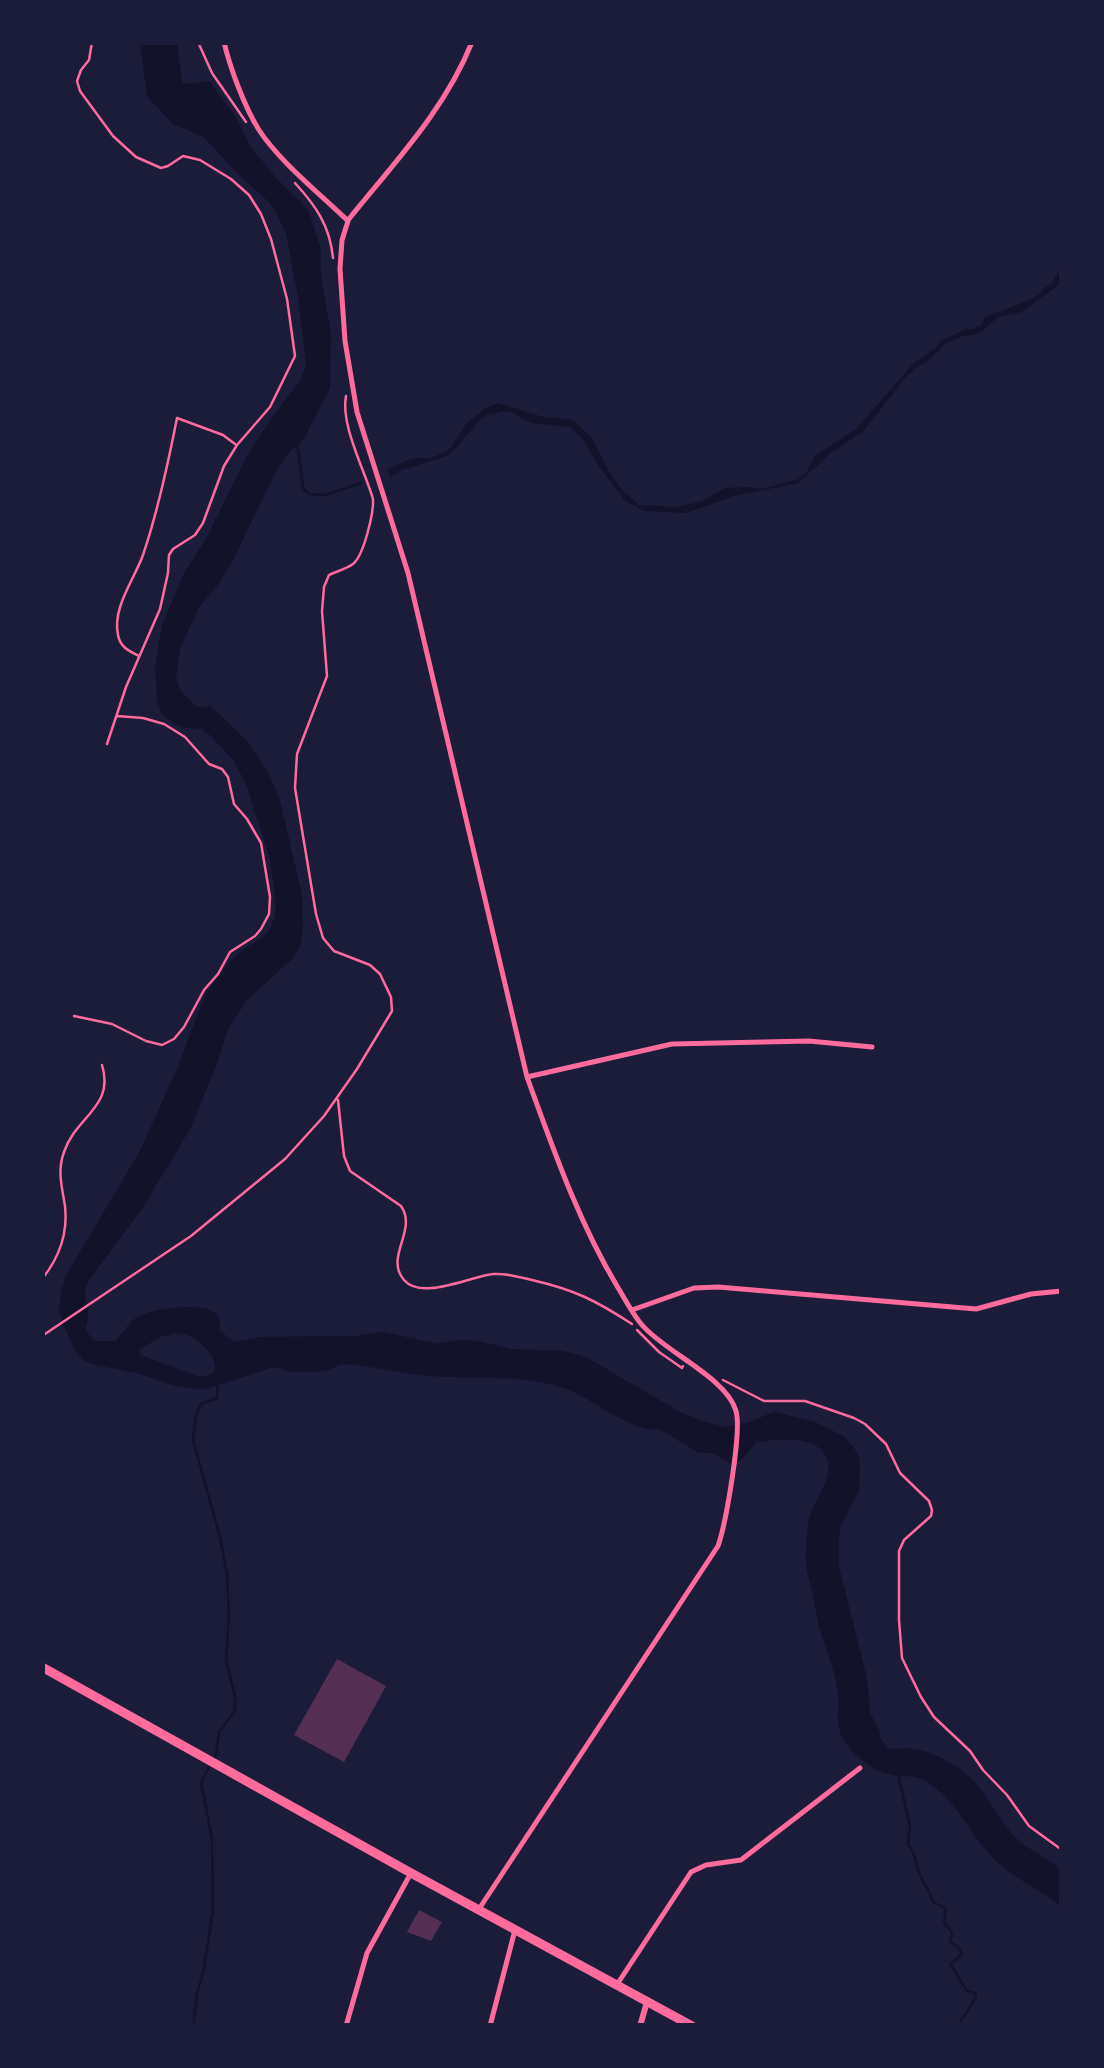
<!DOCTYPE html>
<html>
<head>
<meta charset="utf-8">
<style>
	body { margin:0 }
	#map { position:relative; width:1104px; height:2068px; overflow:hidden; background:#1b1b3a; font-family:"PT Serif",serif }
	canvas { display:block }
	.frame { position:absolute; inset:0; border:45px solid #1b1b3a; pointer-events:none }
</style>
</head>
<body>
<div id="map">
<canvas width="1104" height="2068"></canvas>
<div class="frame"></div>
</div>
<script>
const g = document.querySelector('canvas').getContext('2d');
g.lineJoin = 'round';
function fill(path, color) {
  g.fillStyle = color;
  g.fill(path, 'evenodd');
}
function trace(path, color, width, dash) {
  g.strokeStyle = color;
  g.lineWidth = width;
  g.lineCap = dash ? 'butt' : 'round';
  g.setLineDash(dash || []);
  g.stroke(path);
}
const water = new Path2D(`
	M140 43H177L182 82 187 84 209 81 235 116 251 147 276 178 308 209 321 250V275L331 334 330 388 303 440 290 451 276 471 232 562 220 582 198 609 180 649 176 677 180 690 196 706 203 708 210 705 247 741 270 776 280 801 302 895 303 928 301 944 292 959 247 1000 228 1029 217 1064 190 1129 143 1207 90 1279C79 1298 90 1302 88 1319 88 1322 86 1325 86 1328 86 1334 92 1337 96 1341H115C125 1332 126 1325 137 1317 150 1309 206 1300 217 1315 221 1321 220 1324 220 1331L234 1342 259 1337 356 1336 383 1332 438 1344 459 1340 478 1341 512 1349 563 1351 586 1357 680 1412 705 1422 726 1427 747 1423 774 1412 815 1422 845 1437 856 1451 860 1460 859 1491 841 1525 839 1537V1566L867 1678 870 1713 879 1730 880 1738 889 1749C897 1749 905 1748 913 1749 937 1752 964 1768 980 1788 991 1802 999 1819 1011 1833 1025 1849 1045 1856 1061 1870V1906C1041 1890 1017 1880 998 1863 972 1839 954 1794 921 1779 911 1774 901 1778 892 1775 872 1771 847 1752 840 1732 835 1718 841 1702 837 1687 834 1669 827 1653 822 1636 817 1621 815 1606 812 1591 809 1579 805 1566 806 1554 807 1542 807 1527 810 1516 815 1499 834 1477 827 1458 817 1434 778 1439 757 1442L743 1458 736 1463H730L713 1453H699L659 1429C635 1435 595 1400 569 1390 523 1373 480 1380 432 1376 401 1374 371 1365 340 1364L330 1370 316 1372H292L274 1367 203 1390 172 1385 140 1374 92 1364 84 1361 76 1352 63 1324 59 1310 61 1291 66 1275 140 1151 177 1069 205 995 231 960 245 948 262 938 269 930 275 917 276 904 270 859 246 784 234 761 211 736 202 729 180 727 162 715 157 700 155 668 162 625 185 571 206 539 247 456 269 422 301 379 306 364 298 297 286 234 276 212 270 203 237 173 204 137 173 124 147 96ZM175 1333C181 1334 187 1334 192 1337 208 1346 233 1378 197 1376L141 1355 139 1350 160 1337Z
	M1061 268V283L1022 312 998 317 979 334 963 336 945 344 932 358 916 368 903 380 864 431 831 453 798 483 734 496 686 513 644 511 624 500 598 465 581 437 570 427 537 424 529 422 511 412 505 411 486 415 480 420 455 449 447 456 402 470 390 477 387 469 413 458H432L450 449 467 423 486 408 498 403 543 417 570 419 575 422 591 437 610 473 623 491 639 505 676 507 703 501 725 488 749 487 762 489 799 479 806 473 815 456 856 429 913 364 936 348 940 341C949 338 956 333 964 330 970 329 975 329 982 325L985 317 1030 300 1040 294 1044 288 1051 284Z`);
const stream = new Path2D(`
	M297 441 303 488 309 494 325 495 361 483
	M213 1760 216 1755 219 1732 235 1711V1697L226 1660 229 1616 227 1574 220 1537 193 1440 196 1416 201 1404 217 1398 218 1383
	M898 1774 910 1826 908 1844C918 1858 915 1865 921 1877 926 1886 930 1892 933 1902L946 1909 944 1922 952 1933 950 1942 958 1947 962 1954 951 1964 952 1967 967 1991 975 1993 976 1997 958 2026
	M193 2026 197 1994 203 1973 213 1911 212 1839 201 1782 209 1767
	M938 2026H940`);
const building = new Path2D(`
	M337 1659 386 1686 344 1762 294 1735Z
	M419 1910 442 1922 431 1941 407 1932Z`);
const path = new Path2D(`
	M92 42 89 60 81 70 77 81 80 91 113 136 136 157 161 168 168 166 183 156 200 160 231 179 249 195 261 214 271 239 287 299 295 356 270 407 237 445 224 466 203 523 195 535 173 549 169 555 168 573 160 609 126 687 107 744
	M198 42 212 73 246 122
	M295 183C316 206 330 226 333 258
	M139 656C129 651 120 647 118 635 112 608 134 580 143 555 158 511 168 464 177 418L223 435 235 444
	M74 1016 112 1024 146 1041 162 1045 174 1039 184 1027 204 990 218 974 230 952 255 936 261 929 269 914 270 897 261 843 247 819 234 804 228 777 222 769 209 764 185 737 164 724 143 718 117 716
	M338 1100 344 1156 350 1171 401 1206C418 1230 384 1257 404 1280 422 1301 470 1276 494 1274 507 1273 519 1277 532 1280 575 1290 595 1300 632 1324
	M42 1279C59 1258 68 1233 65 1206 62 1187 57 1171 64 1152 76 1116 115 1107 102 1065
	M637 1330 659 1352 682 1368 683 1366
	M42 1336 191 1236 285 1159 324 1116 357 1069 392 1011 391 997 380 974 370 965 334 951 323 938 316 914 295 788 297 754 327 676 322 611 324 587 329 575C337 571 346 569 353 564 364 555 374 512 373 499 365 471 340 424 346 396
	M723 1380 764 1401H805L854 1418 865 1424 886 1444 900 1473 929 1501 932 1510 931 1516 904 1540 899 1551V1620L902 1658 921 1697 934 1717 970 1751 983 1770 1007 1795 1029 1826 1062 1850`);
const minor = new Path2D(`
	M224 42C230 68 245 108 259 130 280 162 320 194 348 221L342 240 340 269 345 341 357 412 408 573 527 1077C553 1148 578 1221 617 1286 625 1299 632 1313 642 1325 665 1352 727 1378 736 1411 742 1431 726 1523 718 1546L479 1909
	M349 219C394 163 445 110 472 42
	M527 1077 672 1044 809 1041 872 1047
	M632 1310 694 1288 718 1287 976 1309 1031 1294 1062 1291
	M618 1983 691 1872 706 1865 741 1860 860 1768
	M346 2026 367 1953 411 1873
	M490 2026 515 1930`);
const tertiary = new Path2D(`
	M640 2026 647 2002`);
const primary = new Path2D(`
	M42 1667 411 1873 692 2026`);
fill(water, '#12122b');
trace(stream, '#12122b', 2.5);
fill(building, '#542f53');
trace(path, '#ff6b9d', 2.5);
trace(minor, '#ff6b9d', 5);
trace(tertiary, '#ff6b9d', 6);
trace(primary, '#ff6b9d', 9);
</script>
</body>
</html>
